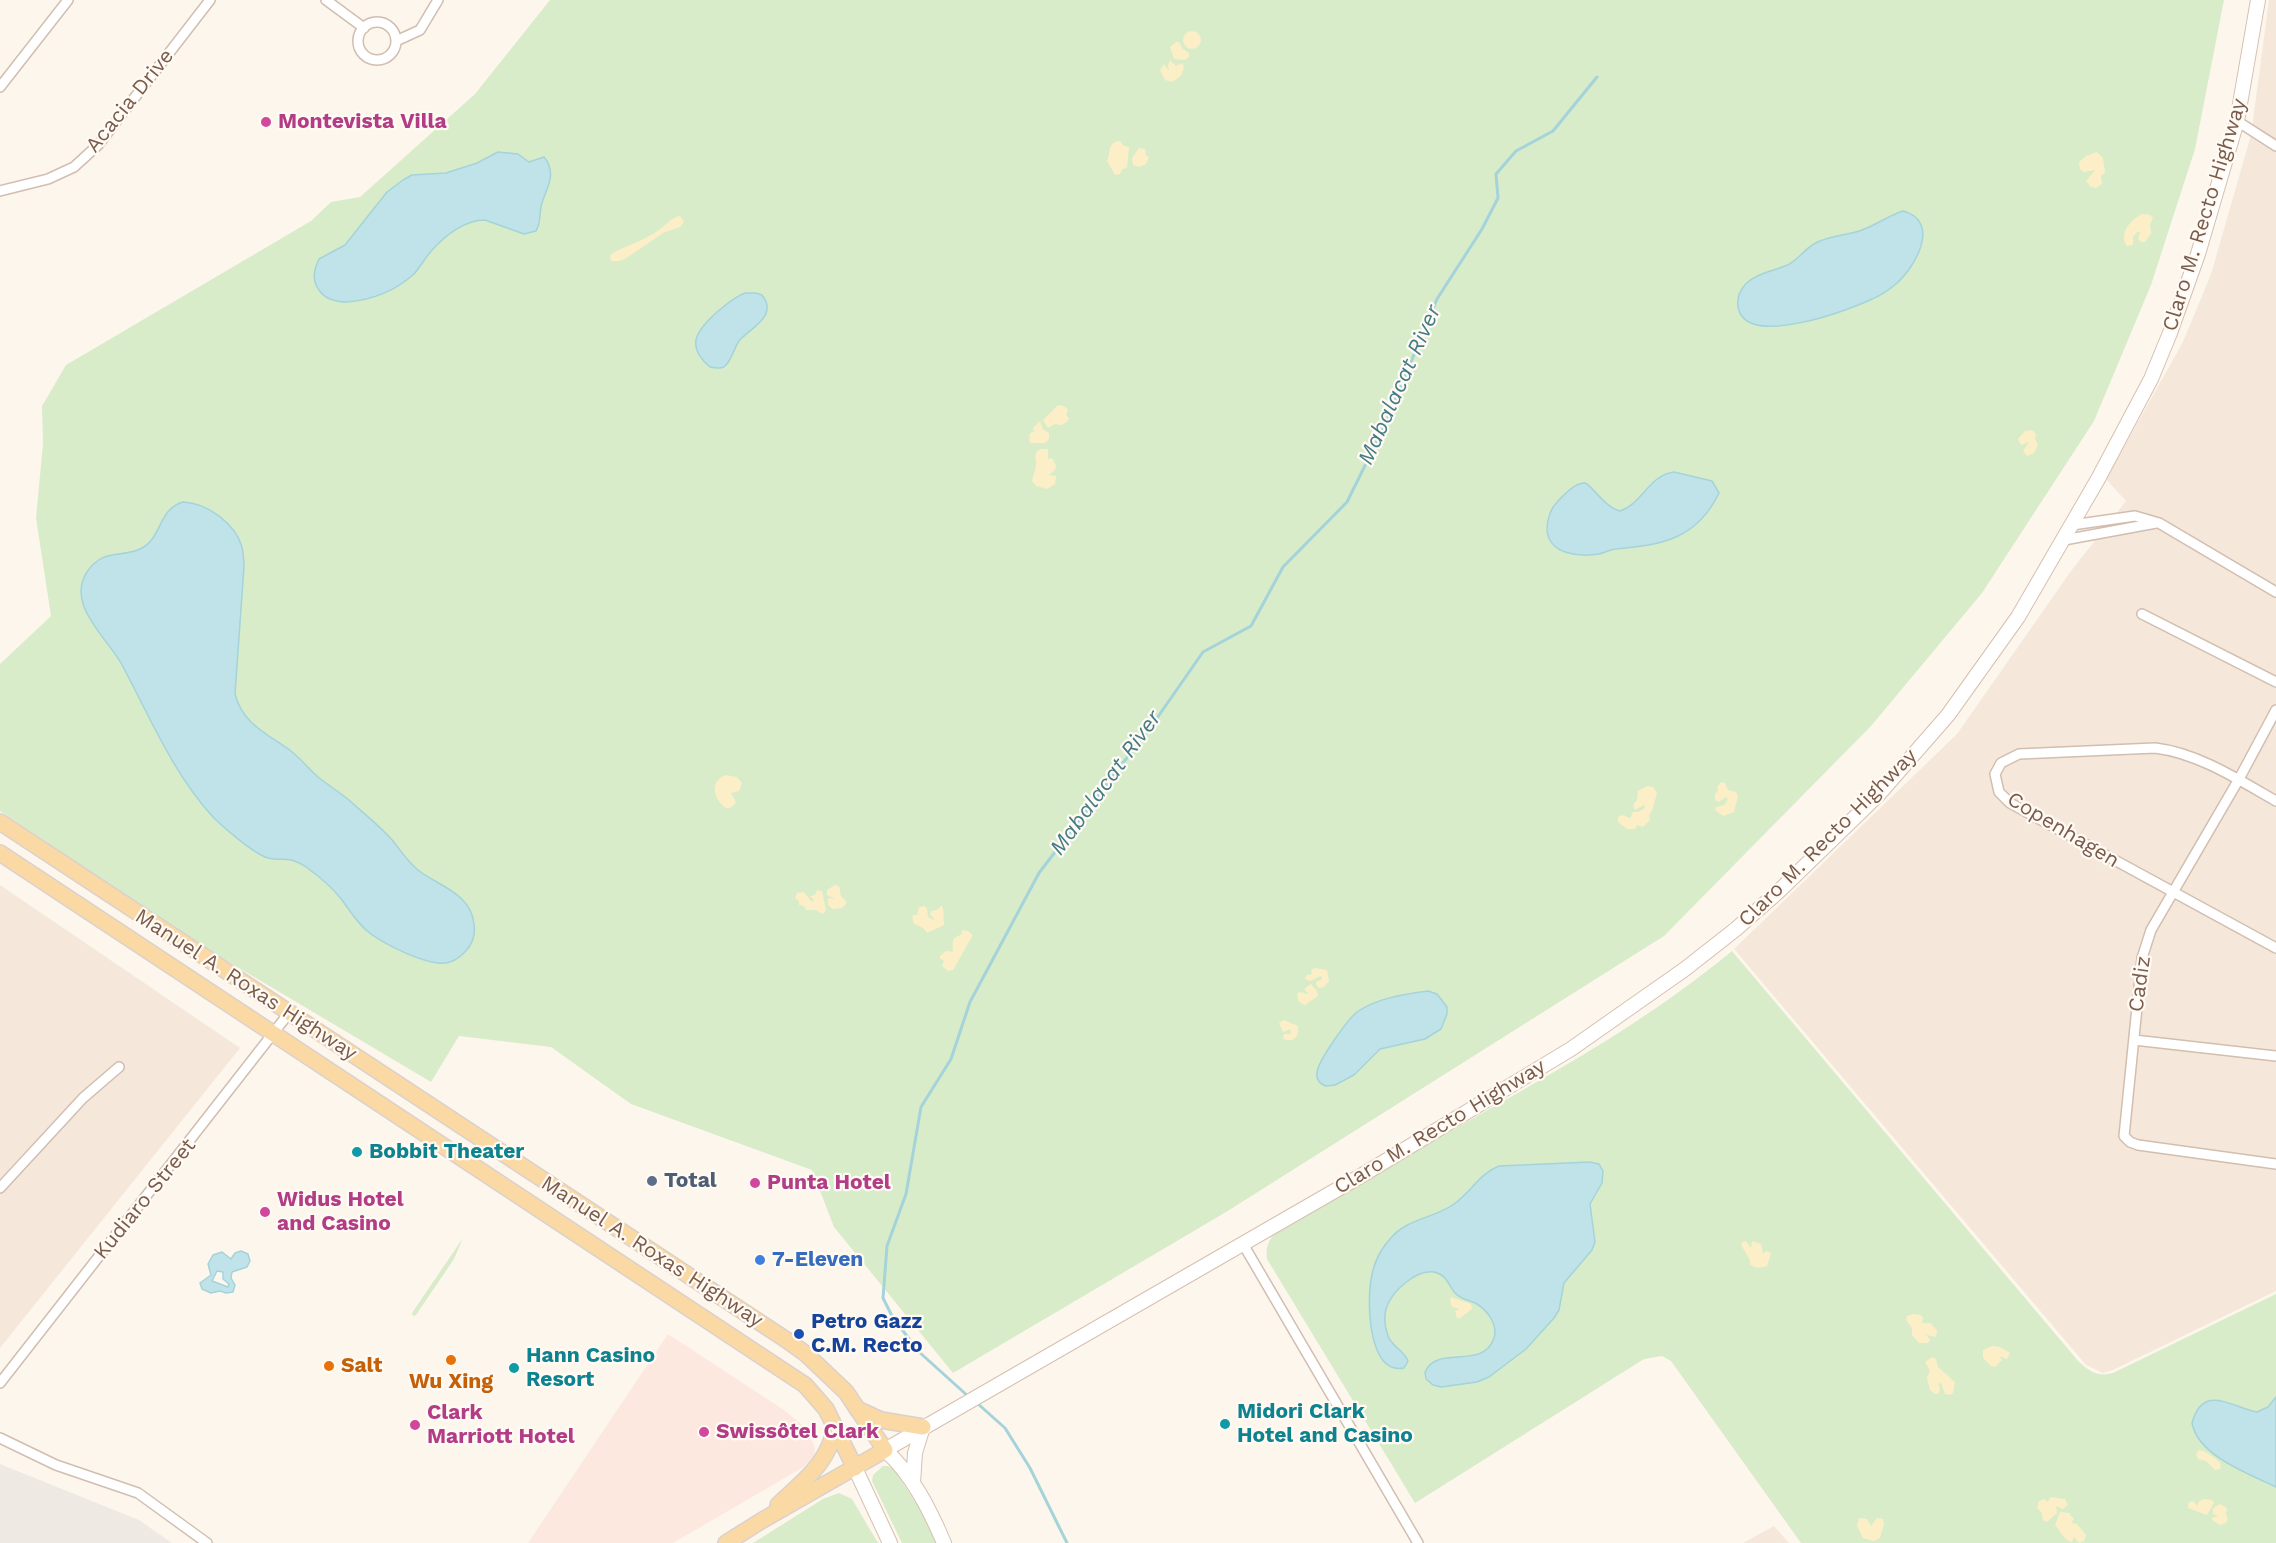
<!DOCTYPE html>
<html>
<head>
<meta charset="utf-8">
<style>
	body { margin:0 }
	canvas { display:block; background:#fdf6ec }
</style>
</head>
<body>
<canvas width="2276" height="1543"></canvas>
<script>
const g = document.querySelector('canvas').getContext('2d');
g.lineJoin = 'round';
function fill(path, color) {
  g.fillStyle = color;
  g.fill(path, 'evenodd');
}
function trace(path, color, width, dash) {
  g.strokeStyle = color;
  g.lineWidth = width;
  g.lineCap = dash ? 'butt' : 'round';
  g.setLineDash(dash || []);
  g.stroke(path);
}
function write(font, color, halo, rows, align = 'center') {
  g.font = font + ' "Work Sans",sans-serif';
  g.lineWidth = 4.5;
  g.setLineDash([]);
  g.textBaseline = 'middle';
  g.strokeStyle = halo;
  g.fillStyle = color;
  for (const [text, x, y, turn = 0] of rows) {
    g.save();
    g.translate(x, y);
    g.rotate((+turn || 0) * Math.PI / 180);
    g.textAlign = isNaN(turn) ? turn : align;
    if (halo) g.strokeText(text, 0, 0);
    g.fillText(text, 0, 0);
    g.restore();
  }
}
const residential = new Path2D(`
	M2269 0H2276V1291L2113 1370 2103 1373 2086 1365 1734 949 1957 734 2071 571 2126 501 2106 479 2183 342 2211 274 2251 135Z
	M0 885 240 1048 0 1348Z
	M1774 1526 1789 1543H1743Z`);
const commercial = new Path2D(`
	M668 1334 784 1410 801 1424 811 1439 815 1448 814 1455 810 1461 802 1468 673 1543H528Z`);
const industrial = new Path2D(`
	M0 1464 139 1520 172 1543H0Z`);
const green = new Path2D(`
	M550 0H2224L2195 149 2151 285 2094 421 1982 593 1871 726 1664 936 1226 1212 953 1373 834 1227 812 1170 631 1104 551 1047 459 1036 431 1082 197 943 0 811V664L51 616 36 518 43 444 42 406 66 365 311 221 331 202 360 197 475 94Z
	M1732 951 2079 1362C2091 1372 2097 1377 2113 1373L2276 1294V1543H1801L1671 1361 1662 1356 1644 1359 1415 1503 1267 1259C1265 1245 1270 1238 1280 1228 1351 1188 1421 1148 1491 1108 1575 1061 1657 1013 1732 951Z
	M463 1238 454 1259 416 1315 413 1316 412 1313Z
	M883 1466H888L894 1469 923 1514 938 1543H902L872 1481 873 1475Z
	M839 1493 852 1499 878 1543H753L823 1499Z`);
const sand = new Path2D(`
	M1183 40a9 9 0 1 1 18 0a9 9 0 1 1-18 0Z
	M1176 42H1179L1182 48 1189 53V57L1185 60 1174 59 1170 47Z
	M1170 60 1176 66 1182 63 1184 67 1181 76 1172 82 1165 80 1160 70 1164 64 1169 71 1168 65Z
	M1120 141 1124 146 1129 147 1127 168 1122 169 1120 174 1115 175 1107 161C1111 153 1107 142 1120 141Z
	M1139 148 1145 149 1146 156 1149 157 1146 164 1139 167 1133 165 1132 158Z
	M2097 152 2103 158 2105 172 2101 176 2102 184 2096 188 2091 187 2086 181 2095 170 2084 172 2080 169 2079 162 2086 156Z
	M2142 214 2150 215 2153 218 2150 225 2151 233 2145 242H2141L2138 239 2140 232H2137L2133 237V245L2127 246C2118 234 2131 219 2142 214Z
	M680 216 684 222 680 227 663 233 625 259 619 261H611L610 256 613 253C630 244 649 239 664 226 670 221 673 217 680 216Z
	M1058 405 1064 406 1068 410 1066 415 1069 418 1067 422 1061 425 1055 424 1048 428 1043 420Z
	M1040 421 1043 429 1049 433V439L1045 443H1031L1029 441 1030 433 1034 432 1033 428Z
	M2032 430 2036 434 2035 439 2038 445 2034 453 2027 456 2023 451 2029 442 2021 445 2018 439 2025 431Z
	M1040 449H1048V459L1052 458 1056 466 1055 470 1049 475 1056 476 1055 484 1047 489 1036 486 1032 481C1033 475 1035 472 1036 466 1037 458 1032 455 1040 449Z
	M726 775 737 777 742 783 739 791 731 793 736 802 734 805 728 809C714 802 708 781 726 775Z
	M1721 782 1725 783 1728 790 1736 792 1738 796 1734 812 1723 816 1715 810 1716 807 1724 805 1728 799 1726 797 1719 802 1715 800V794L1718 791 1717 787Z
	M1647 786 1653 787 1657 793 1652 811 1649 815 1650 820 1643 827 1637 825 1635 829H1627L1618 822V817L1622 815 1630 818 1633 812H1638L1645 808 1644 805 1635 810 1633 805 1637 800 1638 791Z
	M835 885 839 886 841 896 846 901V904L842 908 833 909 828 905V898L835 899 827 895V890Z
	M817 890 822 891 826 910 823 914 816 910H806L804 906 799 905V901L795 898 797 893 804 892 812 902 814 900 810 896 815 895Z
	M925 906 927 909 928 917 933 920 934 918 930 915 931 911 937 910 941 906 943 907 944 925 927 933C925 931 925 929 923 928 917 924 911 926 913 915H917L919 907Z
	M962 930 968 931 973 935 953 970 948 971 942 966 944 960 940 959V956L946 951 953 952C953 944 950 938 961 935Z
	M1315 968 1327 970 1329 981 1324 987 1319 988 1316 985V982L1322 979 1321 976 1310 981 1305 979 1307 975 1312 974 1311 970Z
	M1311 984 1317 991 1318 996 1305 1005 1302 1004 1298 1000 1297 995 1299 992 1309 994 1304 989Z
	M1284 1020 1298 1026C1299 1036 1295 1043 1283 1039L1284 1034H1291L1290 1029 1283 1032 1279 1023Z
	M1746 1241 1751 1248 1752 1241 1761 1244 1763 1254 1766 1251 1771 1253 1767 1266 1758 1268 1750 1265V1260L1741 1245 1742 1242Z
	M1451 1297 1471 1304 1472 1309 1460 1318H1457L1455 1311 1460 1309 1452 1307 1450 1300Z
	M1913 1314 1921 1315 1923 1318 1922 1323H1930L1937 1330 1936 1337 1926 1335 1930 1340 1928 1343H1919L1912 1335V1328L1906 1320 1907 1316Z
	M1992 1346 2000 1347 2010 1353 2007 1359 1999 1356 2002 1360 1995 1367 1991 1366 1983 1358V1350Z
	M1932 1357 1936 1359 1938 1367 1955 1382 1953 1393 1950 1395 1945 1394 1941 1383 1938 1384 1940 1387 1939 1393 1935 1394 1930 1390 1927 1378 1930 1371 1925 1362Z
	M2199 1450C2206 1451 2216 1458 2221 1464L2220 1469 2215 1470 2206 1461 2198 1459 2196 1454Z
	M2050 1497 2065 1499 2068 1505 2063 1509 2056 1506 2057 1513 2047 1522 2043 1520 2042 1513 2037 1508 2039 1501 2044 1499 2048 1502Z
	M2204 1499 2212 1500 2214 1503 2207 1515 2188 1508 2189 1502 2193 1501 2198 1506V1502Z
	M2220 1504 2227 1508 2226 1514 2228 1519 2226 1523 2220 1525 2212 1520V1518L2218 1516 2213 1514V1508Z
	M2060 1512 2069 1513 2074 1519 2071 1523 2077 1524 2086 1535 2084 1541 2079 1543 2074 1537 2072 1542C2063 1540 2061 1531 2055 1525Z
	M1859 1518 1867 1519 1871 1526 1877 1518 1883 1519 1884 1524 1880 1538 1874 1541 1863 1538 1857 1526Z`);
const water = new Path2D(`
	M498 152 518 154 529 162 544 157C559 175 544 191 541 207 539 216 541 223 536 231L524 234 485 220C465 220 446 235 434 248 426 256 421 266 414 274 395 291 372 300 347 302 336 302 325 299 319 290 312 281 314 269 319 259L345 245 387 192 403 180 412 175 446 173 477 163Z
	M1903 211C1941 221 1916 266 1897 283 1889 290 1880 296 1870 300 1846 311 1759 343 1741 315 1736 307 1737 296 1742 289 1751 274 1771 272 1785 266 1797 262 1803 250 1814 244 1828 235 1846 236 1862 230 1876 225 1888 216 1903 211Z
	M745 293H756L762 295C779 316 750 328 739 341 734 348 731 362 724 367 720 369 715 368 710 367 685 346 696 331 717 312 726 305 734 297 745 293Z
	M1674 472 1712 481 1719 493C1697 539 1662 545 1616 549 1610 549 1605 553 1599 554 1580 557 1549 555 1547 530 1547 519 1551 508 1558 501 1565 494 1574 483 1585 483 1591 484 1605 508 1620 511 1642 504 1649 475 1674 472Z
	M183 502C207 503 235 523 242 547 243 553 244 560 244 566L235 694C238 706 243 714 251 722 263 734 278 741 291 751 301 759 309 769 318 777 328 785 339 792 349 800 363 813 380 826 393 841 401 851 408 862 418 870 438 886 471 893 474 924 476 936 472 945 464 953 458 959 453 962 445 963 425 965 381 943 366 930 356 921 350 911 342 900 332 887 320 877 306 867 287 854 281 863 265 857 251 851 224 828 213 817 172 772 149 715 121 663 106 637 66 604 87 572 103 548 121 558 140 549 162 539 158 509 183 502Z
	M1428 991 1437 994 1447 1007V1014L1441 1029 1425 1039 1380 1049 1354 1075 1335 1085 1326 1086C1320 1084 1316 1080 1317 1073 1317 1062 1348 1019 1357 1012 1377 998 1405 994 1428 991Z
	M1590 1162 1599 1164 1603 1171 1602 1183 1590 1204 1595 1242 1592 1250 1564 1283 1559 1310 1554 1318 1526 1349 1489 1377 1477 1382 1441 1387 1433 1385 1426 1379 1425 1372C1437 1344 1483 1371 1494 1338 1498 1325 1488 1311 1477 1304 1470 1300 1462 1300 1456 1294 1448 1286 1448 1275 1434 1272 1416 1269 1391 1292 1386 1309 1384 1317 1385 1328 1388 1336 1392 1347 1404 1350 1408 1361L1404 1368C1368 1375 1367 1302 1371 1280 1373 1265 1380 1250 1390 1239 1407 1218 1433 1219 1454 1204 1470 1193 1480 1173 1499 1166Z
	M241 1251 248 1254 250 1261 247 1267 232 1272 231 1278 235 1285 233 1292 226 1293 220 1291 211 1293 202 1289 200 1283 211 1275 208 1264 213 1255 222 1252 231 1259 235 1253ZM217 1271 223 1272V1279L229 1284 228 1287 212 1281Z
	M2276 1397V1487C2249 1474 2198 1456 2192 1423 2203 1383 2231 1407 2257 1412L2268 1407Z`);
const stream = new Path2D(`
	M969 1397 918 1351 892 1316 883 1298 887 1246 906 1194 921 1107 951 1059 970 1002 1039 873 1155 721 1203 652 1251 626 1283 567 1347 502 1385 425 1437 299 1482 229 1498 198 1496 174 1516 151 1553 131 1597 77
	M977 1403 1005 1428 1030 1468 1067 1543`);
const minor = new Path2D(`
	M326 0 364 28
	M358 41a19 19 0 1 1 38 0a19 19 0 1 1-38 0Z
	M396 41 420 30 438 0
	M0 87 68 0
	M2237 121 2276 146
	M0 191 48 179 74 167 98 145 210 0
	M2072 525 2135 516 2159 523 2276 592
	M2064 540 2156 523
	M2142 614 2276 682
	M2276 710 2239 779 2151 930 2142 958 2124 1136 2130 1142 2138 1145 2276 1164
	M2276 801C2239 780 2198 753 2155 748L2019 754 2001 763 1995 774 1999 792 2010 803 2276 948
	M2134 1040 2276 1056
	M0 1188 83 1098 119 1067
	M1243 1244 1418 1543
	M0 1383 289 1013
	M0 1438 56 1465 138 1493 207 1543`);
const secondary = new Path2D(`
	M855 1468 890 1543
	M913 1483 915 1453 923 1427
	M944 1543C930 1510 912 1474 885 1450L1364 1174 1571 1049 1685 969 1736 929 1779 891 1879 794 1948 715 2018 617 2098 479 2151 379 2170 333 2198 254 2237 121 2258 0`);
const primary = new Path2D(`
	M0 822 788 1341 806 1354 846 1392 885 1450 761 1521 726 1543
	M0 853 805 1385 826 1409 855 1468
	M857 1409 881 1420 923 1427
	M778 1505C803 1481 829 1463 835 1427`);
const markers = [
	[266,122,6,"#d1479c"],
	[357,1152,6,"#0f9aa8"],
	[652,1181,6,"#5c6f8a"],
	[755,1183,6,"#d1479c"],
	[265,1212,6,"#d1479c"],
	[760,1260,6,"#3f7fe0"],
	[799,1334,6,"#1a4fb4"],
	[451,1360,6,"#e8710a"],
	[329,1366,6,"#e8710a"],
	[514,1368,6,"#0f9aa8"],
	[1225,1424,6,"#0f9aa8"],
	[415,1425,6,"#d1479c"],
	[704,1432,6,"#d1479c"]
];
const streetNames = [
	["Acacia Drive",130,101,-51],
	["Claro M. Recto Highway",2205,215,-73],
	["Copenhagen",2063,830,31],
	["Claro M. Recto Highway",1828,838,-45],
	["Cadiz",2140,984,-82],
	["Manuel A. Roxas Highway",246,985,33],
	["Claro M. Recto Highway",1440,1127,-31],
	["Kudiaro Street",145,1199,-51],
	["Manuel A. Roxas Highway",652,1252,33]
];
const hotelNames = [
	["Montevista Villa",278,122],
	["Punta Hotel",767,1183],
	["Widus Hotel",277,1200],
	["and Casino",277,1224],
	["Clark",427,1413],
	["Marriott Hotel",427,1437],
	["Swissôtel Clark",716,1432]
];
const cultureNames = [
	["Bobbit Theater",369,1152],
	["Hann Casino",526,1356],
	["Resort",526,1380],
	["Midori Clark",1237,1412],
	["Hotel and Casino",1237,1436]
];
const serviceNames = [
	["Total",664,1181]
];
const shopNames = [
	["7-Eleven",772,1260]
];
const transitNames = [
	["Petro Gazz",811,1322],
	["C.M. Recto",811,1346]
];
const foodNames = [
	["Salt",341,1366],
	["Wu Xing",451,1382,"center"]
];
const waterNames = [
	["Mabalacat River",1400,385,-66],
	["Mabalacat River",1106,783,-54]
];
fill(residential, '#f5e8da');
fill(commercial, '#fde8e0');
fill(industrial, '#efe9e4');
fill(green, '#d8ecc9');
fill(sand, '#fcefc7');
fill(water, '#bfe3e8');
trace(water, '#a5d3da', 1.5);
trace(stream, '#a5d3da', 3);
trace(minor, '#d1beb0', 12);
trace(secondary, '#d6c0b0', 16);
trace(primary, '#dad1cd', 18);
trace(minor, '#fff', 9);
trace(secondary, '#fff', 14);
trace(primary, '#fbd9a5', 15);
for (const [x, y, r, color] of markers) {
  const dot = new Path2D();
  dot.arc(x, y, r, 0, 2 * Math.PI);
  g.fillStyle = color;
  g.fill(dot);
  trace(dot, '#fffaf3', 2);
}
write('21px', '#7a5c4d', '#fffaf3', streetNames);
write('bold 21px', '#b23c85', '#fffaf3', hotelNames, 'left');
write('bold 21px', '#0d838f', '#fffaf3', cultureNames, 'left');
write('bold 21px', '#4e5e75', '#fffaf3', serviceNames, 'left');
write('bold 21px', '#366cbe', '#fffaf3', shopNames, 'left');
write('bold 21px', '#164399', '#fffaf3', transitNames, 'left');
write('bold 21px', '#c56008', '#fffaf3', foodNames, 'left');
write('italic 22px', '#437c86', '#fffaf3', waterNames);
</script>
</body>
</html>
